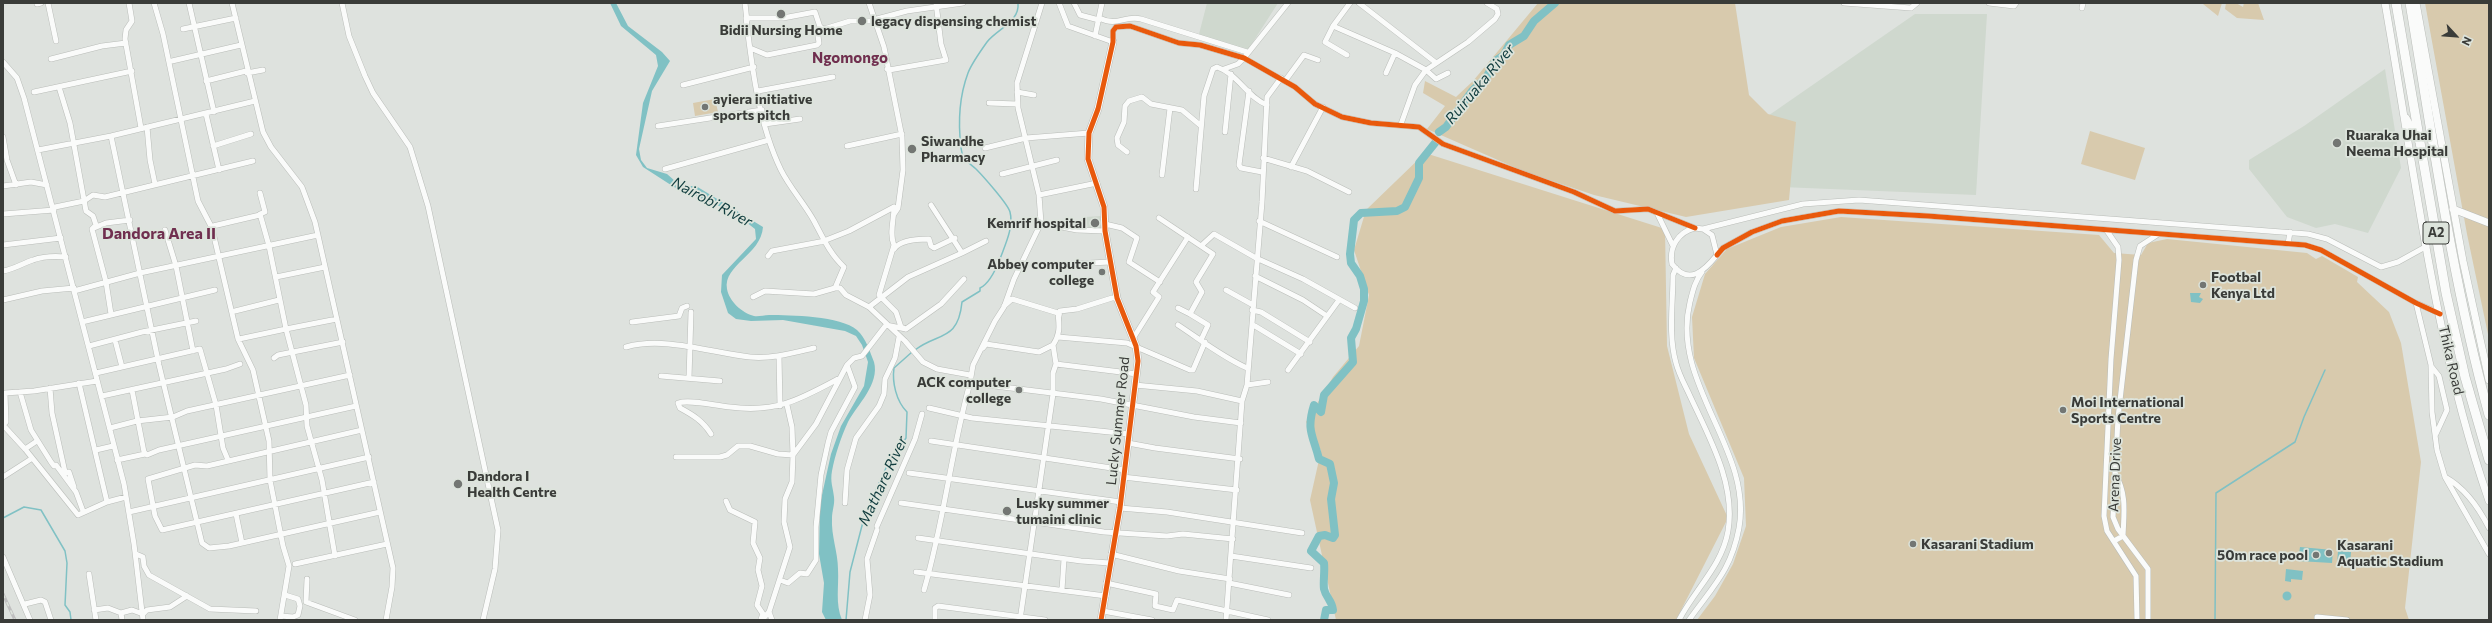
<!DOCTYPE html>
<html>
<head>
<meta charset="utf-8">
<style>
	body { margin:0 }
	#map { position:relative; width:2492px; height:623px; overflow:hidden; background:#dee2de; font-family:Commissioner,sans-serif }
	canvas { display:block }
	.frame { position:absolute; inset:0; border:4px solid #3a3c39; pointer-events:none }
	.north { position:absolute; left:2436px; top:16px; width:40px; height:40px; -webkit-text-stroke:3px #dde4dc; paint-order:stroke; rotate:116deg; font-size:11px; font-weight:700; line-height:16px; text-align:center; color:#3a3c39 }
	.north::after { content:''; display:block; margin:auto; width:14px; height:18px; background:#3a3c39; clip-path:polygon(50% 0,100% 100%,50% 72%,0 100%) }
</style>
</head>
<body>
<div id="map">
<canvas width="2492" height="623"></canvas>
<div class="frame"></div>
<div class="north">N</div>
</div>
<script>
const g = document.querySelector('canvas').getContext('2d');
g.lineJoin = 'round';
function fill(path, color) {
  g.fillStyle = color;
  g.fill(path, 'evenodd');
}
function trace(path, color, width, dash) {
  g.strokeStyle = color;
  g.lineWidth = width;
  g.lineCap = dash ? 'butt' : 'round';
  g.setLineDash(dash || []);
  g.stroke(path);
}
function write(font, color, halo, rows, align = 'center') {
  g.font = font + ' Commissioner,sans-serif';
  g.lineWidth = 3.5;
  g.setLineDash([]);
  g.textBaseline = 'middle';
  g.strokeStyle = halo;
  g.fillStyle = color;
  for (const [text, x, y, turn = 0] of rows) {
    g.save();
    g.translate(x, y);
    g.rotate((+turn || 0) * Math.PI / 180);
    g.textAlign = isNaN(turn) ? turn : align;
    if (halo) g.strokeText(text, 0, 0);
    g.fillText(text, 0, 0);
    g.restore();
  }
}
const built = new Path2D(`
	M1207 3H1278L1246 53 1198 38Z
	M1915 14H1987L1976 195 1733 185 1739 136Z
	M2385 69 2401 168 2368 233 2335 224 2316 228 2287 217 2249 169V160L2304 126Z
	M1101 216 1103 228 1088 230 1086 217Z`);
const green = new Path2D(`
	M1538 3H1735L1749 95 1768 114 1796 122 1789 200 1686 217 1594 195 1523 171 1427 129 1445 106 1423 93 1425 81 1456 97 1473 81Z
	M2200 3H2222L2218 16 2203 4Z
	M2226 3H2236L2243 7 2244 3H2258L2264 20 2237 18 2225 9Z
	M2425 3H2489V339L2467 234Z
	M715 99 718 112 695 116 693 103Z
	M2090 131 2145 148 2135 180 2081 164Z
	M1425 153 1665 229 1667 346 1689 434 1728 518 1676 620H1336L1310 500 1321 451 1306 422 1333 377 1359 346 1369 295 1354 250 1366 210Z
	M1841 217 2099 235 2114 253 2141 255 2148 243 2167 239 2307 253 2316 259 2322 256 2358 277 2357 282 2389 312 2401 343 2421 462 2405 608 2409 620H1697L1715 596 1733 564 1746 526 1744 478 1694 358 1692 317 1705 274 1727 249 1781 227Z`);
const water = new Path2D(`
	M610 3H616L628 26 662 52 670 61 652 91 639 149 641 160 647 168 667 174 675 181 689 186H696L763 227C761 255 723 265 727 289 729 301 742 313 754 316 758 317 764 315 769 315 790 315 841 316 857 330 866 338 870 352 874 362 880 384 857 405 848 422 841 437 835 455 832 471 830 482 833 487 834 497 835 504 832 511 832 518 831 536 838 552 838 569 839 587 835 603 842 620H826L822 612 824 583 819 554 820 504 831 454 841 426 864 386 868 362 862 345 856 336 845 331 783 320 751 321 736 319 728 313 721 292 722 275 756 239 755 229 733 212 674 187 643 167 636 155 643 103 658 66 656 55 621 26Z
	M2190 293H2201L2199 297 2203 299 2200 303 2191 302Z
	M2300 547 2333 550 2332 563 2298 561Z
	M2338 551 2351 552 2350 565 2337 564Z
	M2286 569 2303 571 2302 580 2291 579V582L2285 581Z
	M2282.5 596a4.5 4.5 0 1 1 9 0a4.5 4.5 0 1 1-9 0Z`);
const stream = new Path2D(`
	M915 350C938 332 958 342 962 302L980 291V288C989 284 996 269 1000 259 1005 245 1014 227 1010 212 1008 204 982 175 976 169 968 162 962 159 961 148 958 123 959 97 968 73 971 65 982 49 987 42 997 29 1020 22 1018 3
	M3 518 24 507 41 510 65 551 67 563 65 605 70 612 71 620
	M846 620 850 572 865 514 886 468 906 438 907 412C896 401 892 382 894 368L912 352
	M2215 620 2216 493 2295 442 2304 417 2325 370`);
const river = new Path2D(`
	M1439 132 1446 127 1472 91 1486 78 1495 61 1504 55 1509 45 1524 36 1534 21 1555 3
	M1324 620 1326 610H1333C1332 600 1326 598 1324 589 1323 581 1325 572 1324 563L1311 551 1319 536 1325 535 1333 538 1335 535 1331 499 1334 483 1330 464 1319 459C1313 435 1306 431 1314 405L1321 412 1324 395 1353 362 1351 338 1356 329 1364 301V289L1360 276 1351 263 1350 254 1354 220 1361 213 1397 211 1405 207 1419 178V163L1435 143`);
const street = new Path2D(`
	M48 3 56 41
	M129 3 132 21 126 30 125 39 141 128
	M154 3 163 34 198 201 212 228 238 339 253 370 269 441 270 480 283 546 289 566 280 620
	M189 3 214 112
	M232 3 263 132 271 147 302 187 315 222 393 568 392 587 386 620
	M342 3 349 36 365 76 373 93 410 147 428 206 498 530 495 569 483 620
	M745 3 747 21
	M1042 3 1017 83 1018 108 1039 195 1041 223 1014 279 1004 307 995 321 973 365 970 383 1101 399 1194 417 1241 423
	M1059 3 1068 26 1113 42V31L1116 27 1130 26 1179 43 1200 45 1244 58 1295 87 1315 104 1342 117 1371 123 1419 127 1443 144 1574 192 1615 211 1648 209 1695 228
	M1074 3 1080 15 1099 20
	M1350 3 1333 26 1395 53 1426 70 1436 79 1448 73
	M1359 3 1435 62
	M1844 3 1911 8 1917 3
	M1989 3 2014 6 2016 3
	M37 4 41 3
	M2082 8 2083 3
	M746 18C752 68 759 125 781 170 790 188 804 203 814 221 823 238 830 254 844 267L835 288H840L846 295 869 307 905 341 923 362 937 369 970 375
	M746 18H783L815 12 820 27 824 29 850 21H874
	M1099 18C1118 27 1124 15 1141 19L1247 52
	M873 20 907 11 963 3
	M1333 26 1325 42 1347 55
	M183 29 236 18
	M1095 36 1102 3
	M750 48 767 55 817 45 819 43 818 36
	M51 59 102 46 126 43
	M172 61 241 45
	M3 62 17 78 24 98 124 484 134 544 143 620
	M887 69 889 70 946 60 941 44 936 3
	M1224 69 1238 64 1244 58 1288 3
	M247 73 263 70
	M1386 73 1395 53
	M206 81 246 71
	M1285 81 1304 55 1318 60
	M683 85 754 67
	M59 87 70 123 86 211 93 216 96 225 92 229 106 282 111 314
	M758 91 833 77
	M1249 91 1239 165 1241 168 1262 172
	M34 92 132 71
	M1017 92 1034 95
	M989 103 1017 104
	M206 114 219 170
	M765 124 800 119
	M1401 124 1415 85 1426 70 1468 42 1495 19 1498 14 1497 9 1487 3
	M658 126 762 110
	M147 127 150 160 155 184
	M1225 132 1231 74
	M111 136 159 365 202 543 209 548 229 546 380 512
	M3 137 7 160 16 185
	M213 146 251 134
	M847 146 902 134
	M985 148 1026 138 1089 133
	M38 150 111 136 255 101
	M1127 152 1118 145 1117 138 1124 122 1125 106 1129 101 1142 97 1151 104 1182 110 1200 125
	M1263 158 1307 171 1349 192
	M1291 167 1323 107
	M665 169 769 140
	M1002 174 1057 160
	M1162 175 1170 108
	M3 186 31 182 47 185
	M1196 189 1204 96 1213 69 1217 67C1238 74 1247 97 1267 105
	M260 193 265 212 260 214 269 246 286 329 337 319
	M1039 195 1097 183
	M54 209 55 207 84 201 93 195 105 197 253 161
	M1657 213 1673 246
	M3 214 54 210
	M1159 218 1213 254 1196 282 1202 292 1190 314 1208 325 1201 340
	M1259 221 1337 257
	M1041 223 1077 230 1105 231
	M1105 224 1122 228 1137 238 1129 262 1160 282
	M213 226 260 215
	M94 228 106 223 130 220
	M1695 228 1703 229 1712 235 1717 255C1704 271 1689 286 1672 264 1669 247 1678 232 1695 228Z
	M1703 229 1803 204 1859 200 2308 234 2327 239 2381 267 2398 262 2427 246
	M165 230 176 266 193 351
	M2107 231 2118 247 2119 260 2111 359 2104 516 2107 531 2136 576 2137 620
	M2288 244 2290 232
	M3 245 61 238
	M1202 245 1214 234 1256 258 1303 279 1355 308
	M894 249C900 240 918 239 929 239L931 246 934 248 955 238
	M962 253 986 241
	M1717 255 1723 248 1752 232 1782 221 1839 211 1928 216 2305 245 2321 250 2416 303 2439 313
	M768 256 772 251 825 241 821 242 849 231 894 207
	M1070 264 1110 262
	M1676 268 1673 275C1673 304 1668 335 1676 363 1679 375 1685 385 1690 396 1709 437 1736 484 1728 531 1722 566 1695 589 1679 620
	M3 271C15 269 23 263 33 260 44 256 55 256 66 257
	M1255 276 1303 300 1327 316
	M276 277 325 267
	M1226 290 1253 305
	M74 291 140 273 318 235
	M753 297 765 291 814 294 835 288
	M3 300 42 291 74 288
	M2416 303 2431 365 2432 412 2437 450 2445 477C2465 488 2479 508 2489 528
	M1004 306 1012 299 1058 313
	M869 307 908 277 962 253 931 205
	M1178 308 1190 314
	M1252 310 1261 312 1310 342
	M235 311 279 300
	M1059 316 1060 311 1077 309 1112 298H1117
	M82 322 215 290
	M632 322 679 316 682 308 687 306
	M1178 325C1201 340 1222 357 1247 368
	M1255 326 1301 354
	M906 329 941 304 964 279
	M1058 337 1127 343 1190 370H1193L1205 342
	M1134 337 1159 297 1153 292 1188 237
	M239 339 286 329 306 405 307 426 322 480 335 556
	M115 340 122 367
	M89 346 142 332 196 321
	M626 347C664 336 712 353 750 357 772 359 793 353 814 348
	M983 348 986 344 1039 352 1053 345
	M779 356 780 406
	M274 358 278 355 343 342
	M1056 364 1137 374
	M2431 366 2439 376 2447 410 2436 434
	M1288 370 1339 300
	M96 373 200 349 216 405 223 448 228 460
	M661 376 720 381
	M689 378 691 312
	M79 383 107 502
	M1135 385 1197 391 1242 401
	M1247 385 1268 382
	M50 388 52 413 65 472
	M132 390 144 452 147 455 159 450 356 406
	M20 392 31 430 51 462 54 466 56 465 76 492 83 511
	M102 396 226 369 240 364
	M929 408 972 418 1129 434
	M3 425 25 449 78 515 107 502 126 497
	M3 425 6 422 5 393 34 391 97 381
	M110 428 137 421 173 417 187 411 350 375
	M362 430 207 466 195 465 148 479 155 516 162 530 374 482
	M711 434C703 421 693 415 680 408L678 403C690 399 716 406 730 407 776 413 799 400 838 379
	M931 441 1125 470
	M1128 443 1155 448 1240 459
	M25 449 37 441
	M96 450 113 446
	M676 457H720L727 455 738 446H750L778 454 793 455 792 427 787 405
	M117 460 145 454
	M63 473 69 472 74 487
	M909 473 1121 502
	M3 477 31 459
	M1123 477 1237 490
	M2445 477 2489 554
	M726 501 730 510 755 522 753 543 760 558 758 570 762 586 757 605 763 614 761 619
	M845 503 847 470 856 438 879 406 884 394 885 379 895 358 899 337
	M901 503 1104 532 1167 536 1183 534 1233 539
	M1120 508 1167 512 1302 533
	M129 512 369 457
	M236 514 242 543
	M877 526 915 439 922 414
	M918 538 1081 561 1110 563
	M2114 541 2123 536C2124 511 2127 495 2115 473
	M136 554 143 557 144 566 149 575 210 609 256 611
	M1111 554 1179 571 1230 579
	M1231 556 1311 568
	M3 557 30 620
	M295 564 387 544
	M916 572 1106 596
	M89 574 96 620
	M307 579 306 602 355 620
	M780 580 788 583 800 573 807 574 816 560V527L821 475 828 443 831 432 855 387 847 365
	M1106 583 1156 594 1155 606 1173 610 1177 600 1268 620
	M1229 583 1289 595
	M924 590C944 522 951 451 970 383
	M1062 590 1064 559
	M25 604 41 600 45 602 51 620
	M94 610 108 608 121 613 122 620
	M1103 611 1152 620
	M769 612 772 620
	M121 613 132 610 143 614 147 610 170 607 187 596
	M281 616 293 617 298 615 300 606 298 599 285 595
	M762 620 769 612 790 547 784 522 785 499 792 482 793 455 816 424 847 365 854 358 862 356 886 325 906 329 901 327 896 312 879 295 894 245C889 234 894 220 894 207V214L898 208 903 170 902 137 884 47 869 3
	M865 620 870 595 867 559 877 530
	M935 620V608L938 606 1045 620
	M1020 620 1053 394V373L1056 364 1053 345C1061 333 1059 324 1058 313L1059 316
	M1226 620 1242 401 1247 385 1262 202 1267 97 1281 78
	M1689 620C1713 586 1731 571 1739 528 1753 449 1670 384 1690 302 1693 290 1695 281 1702 272
	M2148 620V569L2118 529 2113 517 2118 418 2136 260 2140 246 2157 235
	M2317 620V617L2347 620`);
const secondary = new Path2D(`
	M2385 3C2414 167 2434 344 2489 501
	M2416 3 2463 261 2489 380
	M2406 118 2418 140
	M2453 209 2489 223
	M1101 620 1120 508 1138 361 1136 346 1117 298 1105 231 1104 207 1088 159 1089 133 1098 109 1113 42`);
const highway = new Path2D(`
	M2396 3 2446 293 2465 377 2489 460
	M2410 3C2433 141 2452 280 2489 415`);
const rail = new Path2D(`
	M3 594 15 620`);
const cycleway = new Path2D(`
	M1717 255 1723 248 1752 232 1782 221 1839 211 1928 216 2305 245 2321 250 2416 303 2440 314
	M1101 620 1120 508 1138 361 1136 346 1117 298 1105 231 1104 207 1088 159 1089 133 1098 109 1113 42V31L1116 27 1130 26 1179 43 1200 45 1244 58 1295 87 1315 104 1342 117 1371 123 1419 127 1443 144 1574 192 1615 211 1648 209 1695 228`);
const markers = [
	[781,14,5,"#737673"],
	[862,21,5,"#737673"],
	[705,107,4,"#737673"],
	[2337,143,5,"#737673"],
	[912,149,5,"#737673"],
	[1095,223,5,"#737673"],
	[1102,272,4,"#737673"],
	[2203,285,4,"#737673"],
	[1019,390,4,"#737673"],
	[2063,410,4,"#737673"],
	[458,484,5,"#737673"],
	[1007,511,5,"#737673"],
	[1913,544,4,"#737673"],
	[2329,553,4,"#737673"],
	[2316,555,4,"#737673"]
];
const shields = [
	[2436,233,26]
];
const shieldNames = [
	["A2",2436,233]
];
const poiNames = [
	["legacy dispensing chemist",871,21],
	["Bidii Nursing Home",781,30,"center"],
	["ayiera initiative",713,99],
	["sports pitch",713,115],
	["Ruaraka Uhai",2346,135],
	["Neema Hospital",2346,151],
	["Siwandhe",921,141],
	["Pharmacy",921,157],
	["Kemrif hospital",1086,223,"right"],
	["Abbey computer",1094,264,"right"],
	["college",1094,280,"right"],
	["Footbal",2211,277],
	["Kenya Ltd",2211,293],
	["ACK computer",1011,382,"right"],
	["college",1011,398,"right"],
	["Moi International",2071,402],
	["Sports Centre",2071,418],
	["Dandora I",467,476],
	["Health Centre",467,492],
	["Lusky summer",1016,503],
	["tumaini clinic",1016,519],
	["Kasarani Stadium",1921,544],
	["Kasarani",2337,545],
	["Aquatic Stadium",2337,561],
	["50m race pool",2308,555,"right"]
];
const streetNames = [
	["Thika Road",2451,360,77],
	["Lucky Summer Road",1118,421,-84],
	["Arena Drive",2115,475,-88]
];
const neighbourhoodNames = [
	["Ngomongo",850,58]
];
const waterNames = [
	["Ruiruaka River",1480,84,-50],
	["Nairobi River",712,202,28],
	["Mathare River",883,481,-65]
];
const quarterNames = [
	["Dandora Area II",159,234]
];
fill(built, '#cfd8ce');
fill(green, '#d8caad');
fill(water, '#80c1c4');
trace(stream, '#80c1c4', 1.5);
trace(river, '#80c1c4', 8);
trace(street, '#b9bcb8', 6);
trace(secondary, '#b9bcb8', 8);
trace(highway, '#b9bcb8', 10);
trace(street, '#fafbfa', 5);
trace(secondary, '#fafbfa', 7);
trace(highway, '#fafbfa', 9);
trace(rail, '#bfbfbf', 3);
trace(rail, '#dde4dc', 1.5, [4.5]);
trace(cycleway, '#e8590c', 5);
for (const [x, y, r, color] of markers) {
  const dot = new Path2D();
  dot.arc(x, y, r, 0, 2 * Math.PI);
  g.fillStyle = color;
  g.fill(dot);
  trace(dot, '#dde4dc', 1.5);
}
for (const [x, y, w] of shields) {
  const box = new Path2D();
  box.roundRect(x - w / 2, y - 11, w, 22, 3);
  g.fillStyle = '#dde4dc';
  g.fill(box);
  trace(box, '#3a3c39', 1);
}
write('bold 13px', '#3a3c39', null, shieldNames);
write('bold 14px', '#3a3c39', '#dde4dc', poiNames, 'left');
write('14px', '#3a3c39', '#dde4dc', streetNames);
write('bold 15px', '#702f4f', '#dde4dc', neighbourhoodNames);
write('italic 15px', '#103c3e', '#dde4dc', waterNames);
write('bold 16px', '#702f4f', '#dde4dc', quarterNames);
</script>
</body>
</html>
